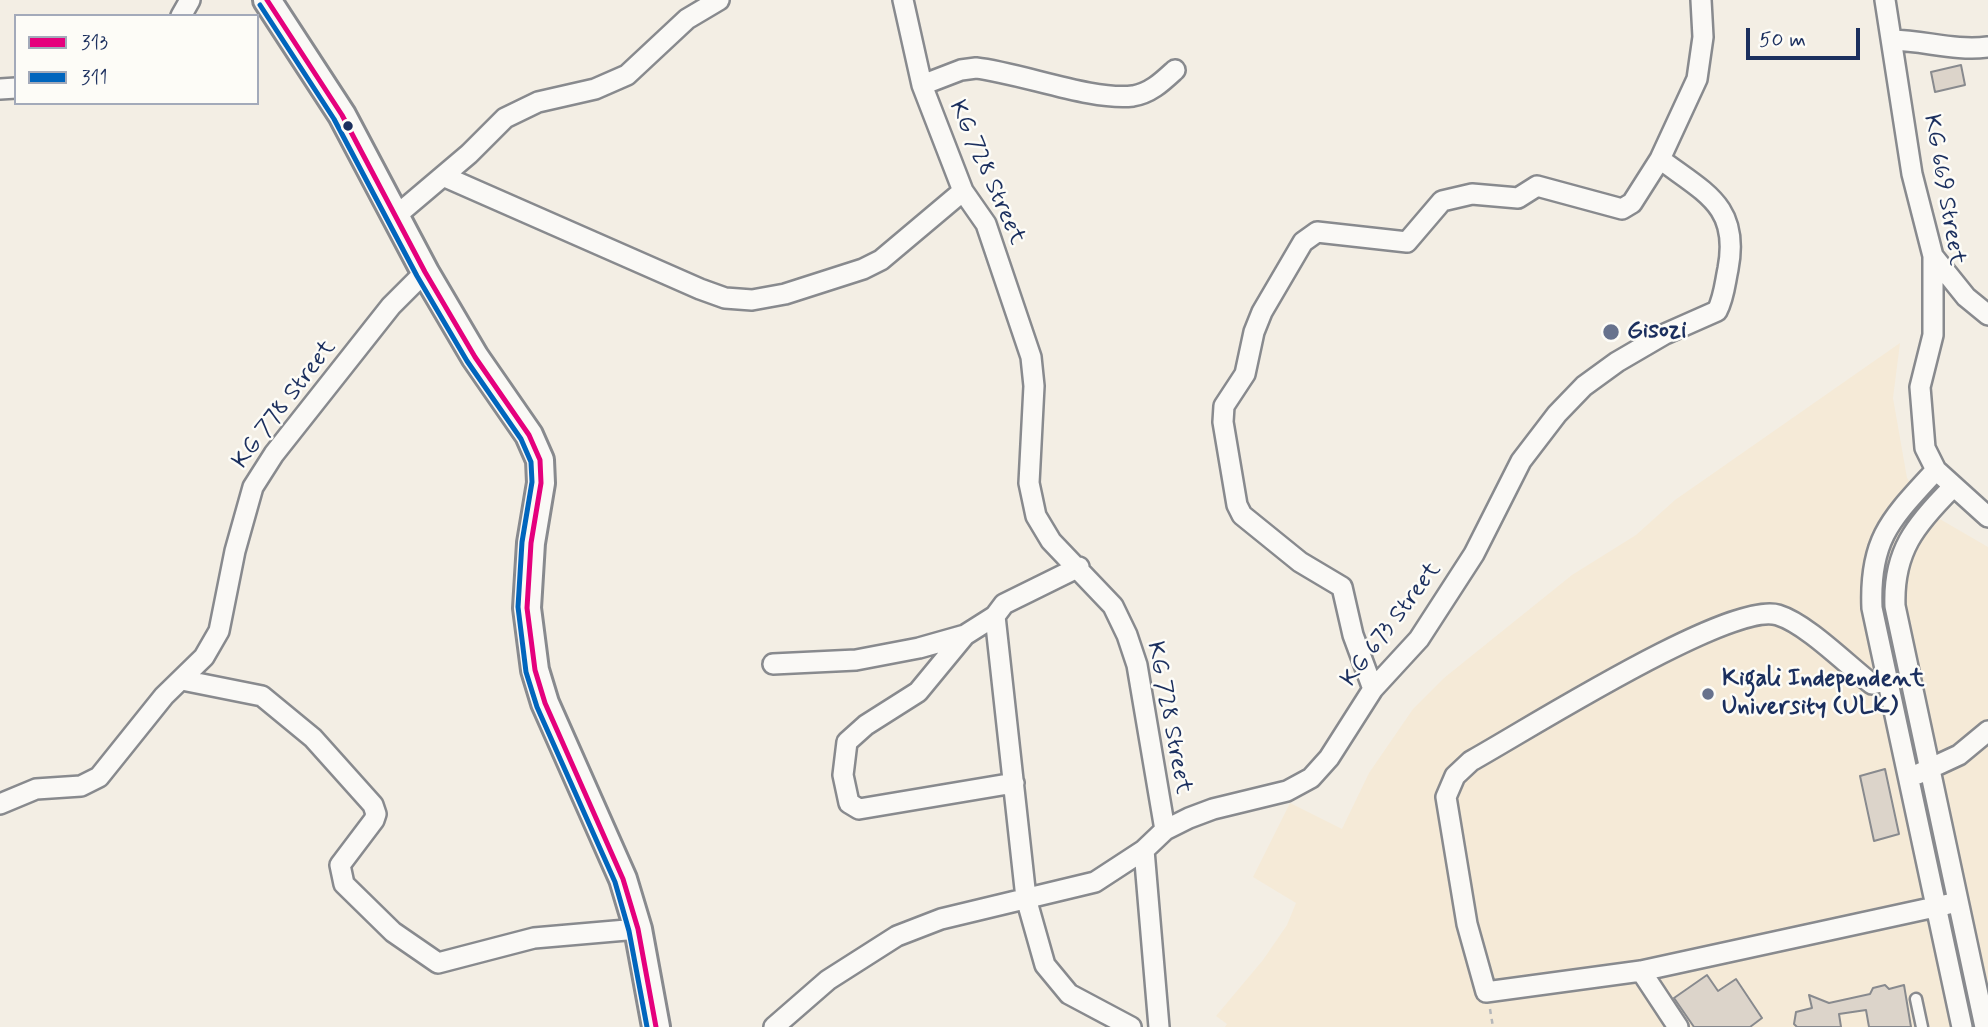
<!DOCTYPE html>
<html>
<head>
<meta charset="utf-8">
<style>
	body { margin:0 }
	#map { position:relative; width:1988px; height:1027px; overflow:hidden; background:#f3eee4; font-family:Mynerve,sans-serif }
	canvas { display:block }
	.legend { position:absolute; left:14px; top:14px; width:245px; height:91px; box-sizing:border-box; background:#fdfcf7; border:2px solid #a3aaba; margin:0; padding:9px 12px; list-style:none; font-size:21px; color:#1b2f5e }
	.legend li { display:flex; align-items:center; gap:14px; height:35px }
	.legend b { width:35px; border:2px solid #a3aaba }
	.scale { position:absolute; left:1746px; top:28px; width:114px; height:32px; box-sizing:border-box; border:4px solid #1b2f5e; border-top:0; padding-left:9px; font-size:21px; line-height:24px; white-space:nowrap; color:#1b2f5e; -webkit-text-stroke:5px #fdfcf7; paint-order:stroke }
</style>
</head>
<body>
<div id="map">
<canvas width="1988" height="1027"></canvas>
<ul class="legend">
<li><b style="height:9px;background:#e5007d"></b>313</li>
<li><b style="height:9px;background:#0065bd"></b>311</li>
</ul>
<div class="scale">50 m</div>
</div>
<script>
const g = document.querySelector('canvas').getContext('2d');
g.lineJoin = 'round';
function fill(path, color) {
  g.fillStyle = color;
  g.fill(path, 'evenodd');
}
function trace(path, color, width, dash) {
  g.strokeStyle = color;
  g.lineWidth = width;
  g.lineCap = dash ? 'butt' : 'round';
  g.setLineDash(dash || []);
  g.stroke(path);
}
function write(font, color, halo, rows, align = 'center') {
  g.font = font + ' Mynerve,sans-serif';
  g.lineWidth = 5;
  g.setLineDash([]);
  g.textBaseline = 'middle';
  g.strokeStyle = halo;
  g.fillStyle = color;
  for (const [text, x, y, turn = 0] of rows) {
    g.save();
    g.translate(x, y);
    g.rotate((+turn || 0) * Math.PI / 180);
    g.textAlign = isNaN(turn) ? turn : align;
    if (halo) g.strokeText(text, 0, 0);
    g.fillText(text, 0, 0);
    g.restore();
  }
}
const built = new Path2D(`
	M1900 343 1893 398 1907 478 1938 518 1988 547V1027H1225L1227 1024 1216 1016 1263 960 1287 925 1296 903 1253 877 1290 803 1342 829 1369 773 1413 709 1444 678 1572 575 1636 535 1675 500Z`);
const building = new Path2D(`
	M1961 65 1965 85 1935 92 1931 72Z
	M1885 769 1899 834 1874 841 1860 776Z
	M1707 975 1718 991 1736 979 1762 1018 1750 1027H1694L1674 998Z
	M1885 985 1889 989 1904 985 1911 1027H1869L1866 1010 1839 1014 1841 1027H1797L1794 1024 1796 1012 1812 1008 1809 995 1829 1003 1870 994 1873 988Z`);
const path = new Path2D(`
	M1490 1009 1493 1027`);
const lane = new Path2D(`
	M1916 999 1922 1027`);
const street = new Path2D(`
	M903 0 922 85 963 191 986 224 1031 357 1034 386 1029 483 1036 516 1051 541 1113 606 1127 635 1137 665 1165 830
	M1885 0 1912 174 1933 256V335L1920 387 1925 448 1936 470 1988 517
	M181 16 190 0
	M1893 40C1926 41 1955 51 1988 47
	M922 85 961 70 976 68C1021 73 1092 101 1133 96 1151 93 1163 81 1175 70
	M0 89 16 88
	M443 176 700 289 725 298 752 300 785 294 863 269 881 260 963 191
	M397 215 469 154 505 118 538 102 595 89 627 75 687 19 719 0
	M1933 256 1966 297 1988 315
	M1936 470C1892 518 1869 538 1872 608L1962 1027
	M1952 488C1915 525 1893 552 1895 606L1985 1027
	M1079 567 1004 604 995 616 1026 898 1045 965 1069 994 1131 1027
	M995 616 965 635 918 692 866 725 847 742 843 775 849 803 859 809 1014 783
	M773 664 856 660 919 648 965 635
	M182 680 262 696 313 738 373 805 376 814 374 820 340 865 344 884 393 932 438 963 534 938 638 929
	M1888 680 1872 684C1846 664 1807 624 1778 615 1731 600 1522 733 1471 761L1455 776 1446 797 1467 924 1486 992 1641 971 1958 902
	M1373 689 1353 635 1342 587 1300 562 1242 515 1237 505 1223 422 1224 406 1245 374 1254 332 1262 312 1303 242 1317 232 1407 242 1442 201 1472 194 1518 198 1537 186 1622 209 1632 203 1660 159
	M1918 774 1959 755 1988 731
	M0 804 36 789 81 786 99 777 164 696 204 657 219 631 235 551 253 487 274 454 391 306 425 272
	M1144 850 1159 1027
	M1641 971 1678 1027
	M774 1027 828 980 897 936 941 919 1095 882 1144 850 1165 830 1189 818 1213 809 1287 791 1311 778 1329 758 1373 689 1419 639 1474 554 1521 461 1557 414 1584 386 1617 362 1665 334 1717 311C1724 298 1725 283 1728 269 1740 206 1705 193 1660 159L1697 79 1703 37 1701 0`);
const secondary = new Path2D(`
	M267 0 342 115 425 272 475 357 529 435 540 460 541 483 531 543 527 608 535 670 545 703 623 879 638 929 656 1027`);
const bus1 = new Path2D(`
	M267 0 342 115 425 272 475 357 529 435 540 460 541 483 531 543 527 608 535 670 545 703 623 879 638 929 656 1027`);
const bus2 = new Path2D(`
	M260 5 334 119 417 276 467 361 521 439 531 462 532 482 522 542 518 607 526 672 537 707 615 882 629 931 647 1027`);
const markers = [
	[348,126,6,"#1b2f5e"],
	[1611,332,9,"#67728d"],
	[1708,694,7,"#67728d"]
];
const streetNames = [
	["KG 728 Street",986,173,66],
	["KG 669 Street",1943,190,80],
	["KG 778 Street",285,405,-53],
	["KG 673 Street",1392,625,-53],
	["KG 728 Street",1168,718,79]
];
const poiNames = [
	["Gisozi",1627,332],
	["Kigali Independent",1722,680],
	["University (ULK)",1722,708]
];
fill(built, '#f5ead7');
fill(building, '#dcd4ca');
trace(building, '#888a8e', 2);
trace(lane, '#888a8e', 15);
trace(street, '#888a8e', 24);
trace(secondary, '#888a8e', 32);
trace(path, '#b5b7ba', 2.5, [5, 5]);
trace(lane, '#faf9f6', 10);
trace(street, '#faf9f6', 19);
trace(secondary, '#faf9f6', 26);
trace(bus1, '#e5007d', 5);
trace(bus2, '#0065bd', 5);
for (const [x, y, r, color] of markers) {
  const dot = new Path2D();
  dot.arc(x, y, r, 0, 2 * Math.PI);
  g.fillStyle = color;
  g.fill(dot);
  trace(dot, '#fdfcf7', 2.5);
}
write('24px', '#1b2f5e', '#fdfcf7', streetNames);
write('bold 24px', '#1b2f5e', '#fdfcf7', poiNames, 'left');
</script>
</body>
</html>
